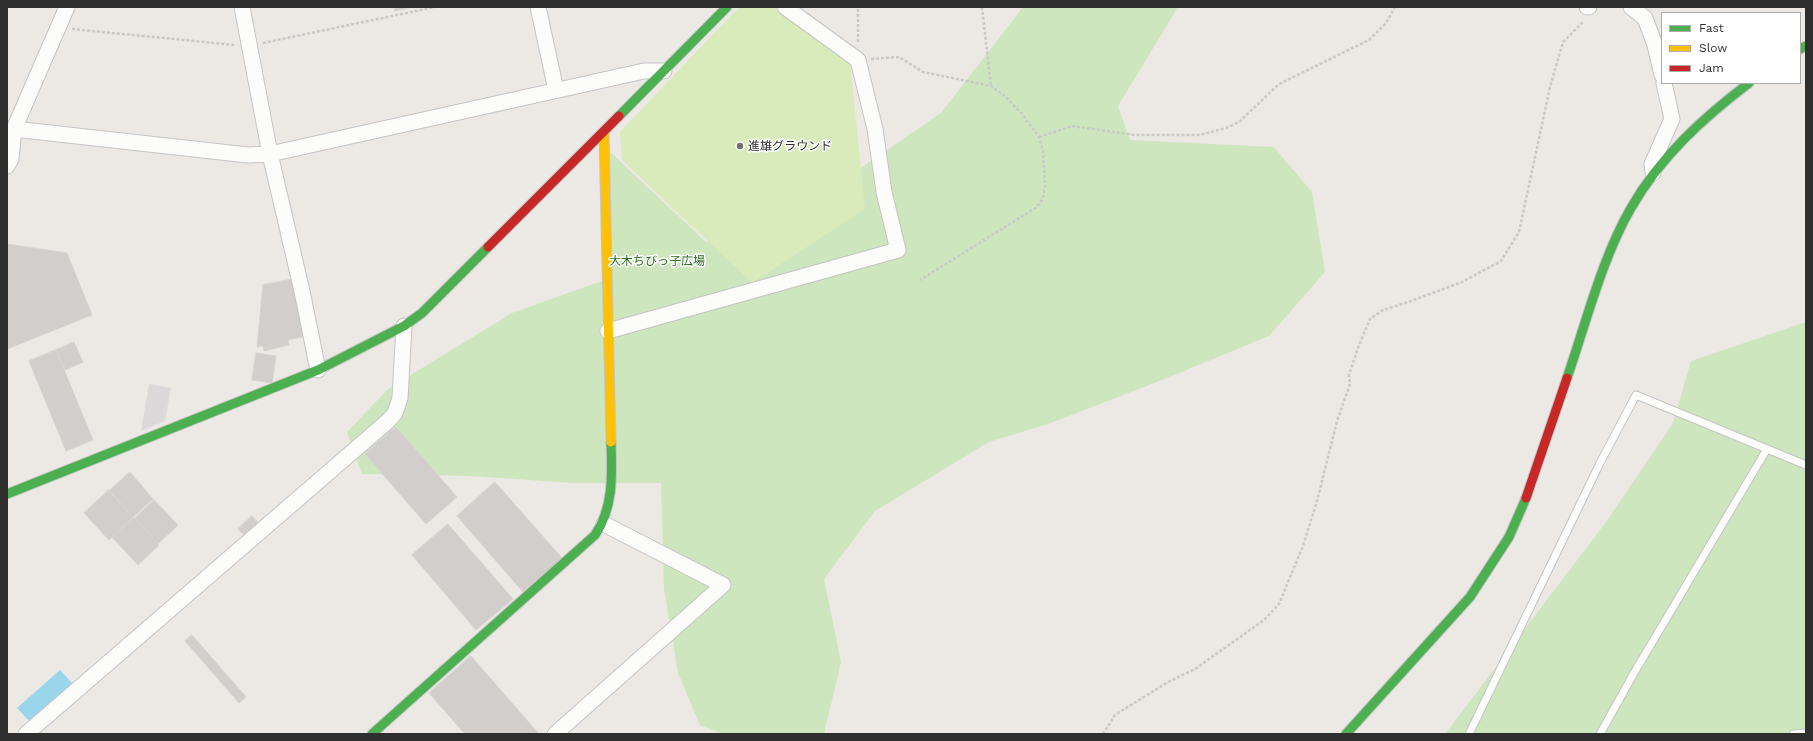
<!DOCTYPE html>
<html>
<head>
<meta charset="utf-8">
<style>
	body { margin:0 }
	#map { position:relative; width:1813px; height:741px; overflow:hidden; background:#ece8e4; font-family:"Work Sans",sans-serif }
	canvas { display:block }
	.frame { position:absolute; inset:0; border:8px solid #2e2e2e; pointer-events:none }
	.legend { position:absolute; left:1661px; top:12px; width:140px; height:72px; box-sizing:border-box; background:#fff; border:1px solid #ababab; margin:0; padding:5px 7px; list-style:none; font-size:12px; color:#2e2e2e }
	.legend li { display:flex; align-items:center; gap:8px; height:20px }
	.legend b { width:20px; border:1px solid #ababab }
</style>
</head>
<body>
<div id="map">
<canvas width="1813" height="741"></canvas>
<div class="frame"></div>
<ul class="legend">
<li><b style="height:5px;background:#4caf50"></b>Fast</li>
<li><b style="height:5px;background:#ffc107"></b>Slow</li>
<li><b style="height:5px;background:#c62828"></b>Jam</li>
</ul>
</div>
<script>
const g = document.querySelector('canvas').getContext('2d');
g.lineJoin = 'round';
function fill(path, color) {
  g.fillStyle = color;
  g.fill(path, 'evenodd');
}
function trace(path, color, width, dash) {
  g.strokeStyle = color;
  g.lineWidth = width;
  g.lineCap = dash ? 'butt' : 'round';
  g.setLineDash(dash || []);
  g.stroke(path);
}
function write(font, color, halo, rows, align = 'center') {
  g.font = font + ' "Work Sans","Noto Sans JP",sans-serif';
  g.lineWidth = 3;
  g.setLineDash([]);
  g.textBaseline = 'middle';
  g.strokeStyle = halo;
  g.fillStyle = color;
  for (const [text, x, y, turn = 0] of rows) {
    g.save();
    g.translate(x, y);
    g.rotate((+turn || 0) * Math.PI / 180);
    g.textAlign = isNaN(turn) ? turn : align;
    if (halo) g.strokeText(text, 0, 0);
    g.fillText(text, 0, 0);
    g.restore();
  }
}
const industrial = new Path2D(`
	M149 384 171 388 165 421 141 431Z`);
const green = new Path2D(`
	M1023 7H1178L1118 106 1130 140 1274 147 1312 192 1325 272 1269 336 1162 380 1051 423 989 442 875 511 824 579 841 662 824 734H723L700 725 678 673 664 589 661 483H573L470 476 362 474 347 432 388 389 512 313 610 278 608 150 706 242 817 198 941 113Z
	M1806 322V734H1445L1606 522 1673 423 1691 361Z`);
const pitch = new Path2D(`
	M739 7H773L850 62 865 209 752 283 622 160 620 132Z`);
const water = new Path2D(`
	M60 670 75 686 32 724 17 708Z`);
const building = new Path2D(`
	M395 7H413L395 11Z
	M7 244 67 253 92 315 7 349Z
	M294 279 306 336 288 340 289 345 264 351 263 346 257 347 263 285Z
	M74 342 83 362 65 370 56 350Z
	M56 350 93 440 66 451 29 361Z
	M256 353 276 356 272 383 252 380Z
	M396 427 457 497 426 524 365 454Z
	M130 472 153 499 133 517 109 491Z
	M495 482 562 558 523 592 457 516Z
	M109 490 133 517 109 540 84 513Z
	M154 500 178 525 158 544 135 518Z
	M252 516 261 526 248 539 238 529Z
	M134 517 159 545 138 565 112 537Z
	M448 524 513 599 476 630 412 555Z
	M192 635 246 697 239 703 185 641Z
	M471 656 539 734H465L429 693Z`);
const path = new Path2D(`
	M982 7 991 86
	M72 29 235 45
	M858 42V7
	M263 43 435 7
	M871 59 899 57 923 72 991 86 1005 96 1021 113 1039 137 1043 151 1045 186 1043 199 1037 207 920 280
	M1039 137 1072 126 1135 135H1200L1226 128 1239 122 1279 84 1369 40 1386 23 1395 7
	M1103 734 1115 715 1168 682 1195 669 1264 620 1279 604 1303 546 1317 501 1337 421 1350 384 1349 375 1359 345 1370 319 1383 310 1411 301 1462 282 1501 261 1519 232 1550 87 1563 42 1584 21`);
const lane = new Path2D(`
	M1469 734 1600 463 1636 395 1806 465
	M1600 734 1634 673 1767 449
	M1794 734 1806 733`);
const street = new Path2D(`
	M242 7 270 154 302 291 318 370
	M538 7 556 90
	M1587 7H1589
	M1631 7 1645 18 1655 45 1662 75
	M14 129 248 155 270 154 644 71H664
	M7 166 11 159 14 129 67 7
	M1653 173 1652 164 1672 119 1664 83
	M608 331 898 250 884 192 875 129 858 60 785 7
	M26 734 388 421 395 413 400 398 404 326
	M555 734 723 585 604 524`);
const fast = new Path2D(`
	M1800 49 1806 46
	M619 116 727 7
	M1567 378C1586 323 1602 258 1631 208 1660 157 1703 118 1749 83
	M7 494 318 370 404 326 422 313 488 247
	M372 734 595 535C614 507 612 474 611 442
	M1346 734 1470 597 1509 537 1526 498`);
const slow = new Path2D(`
	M604 133 611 442`);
const jam = new Path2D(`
	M488 247 619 116
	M1526 498 1567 378`);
const markers = [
	[740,146,4,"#706f6e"]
];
const poiNames = [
	["進雄グラウンド",748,146]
];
const parkNames = [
	["大木ちびっ子広場",657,261]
];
fill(industrial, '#dcd9db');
fill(green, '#cee6be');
fill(pitch, '#d9eabb');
fill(water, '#99d6ec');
fill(building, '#d1cecb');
trace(building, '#d7d4d0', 1);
trace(lane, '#c5c4c5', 9);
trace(street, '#c5c4c5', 17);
trace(fast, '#c5c4c5', 11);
trace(slow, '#c5c4c5', 11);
trace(jam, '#c5c4c5', 11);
trace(path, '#c9c9c8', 2.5, [3, 2]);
trace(lane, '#fcfcfb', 7);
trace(street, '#fcfcfb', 15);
trace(fast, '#4caf50', 9);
trace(slow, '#ffc107', 9);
trace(jam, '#c62828', 9);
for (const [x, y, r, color] of markers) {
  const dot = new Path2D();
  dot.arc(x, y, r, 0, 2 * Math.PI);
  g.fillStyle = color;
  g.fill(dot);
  trace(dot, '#fff', 1.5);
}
write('12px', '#2e2e2e', '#fff', poiNames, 'left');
write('12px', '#2c6e1b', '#fff', parkNames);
</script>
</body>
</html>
